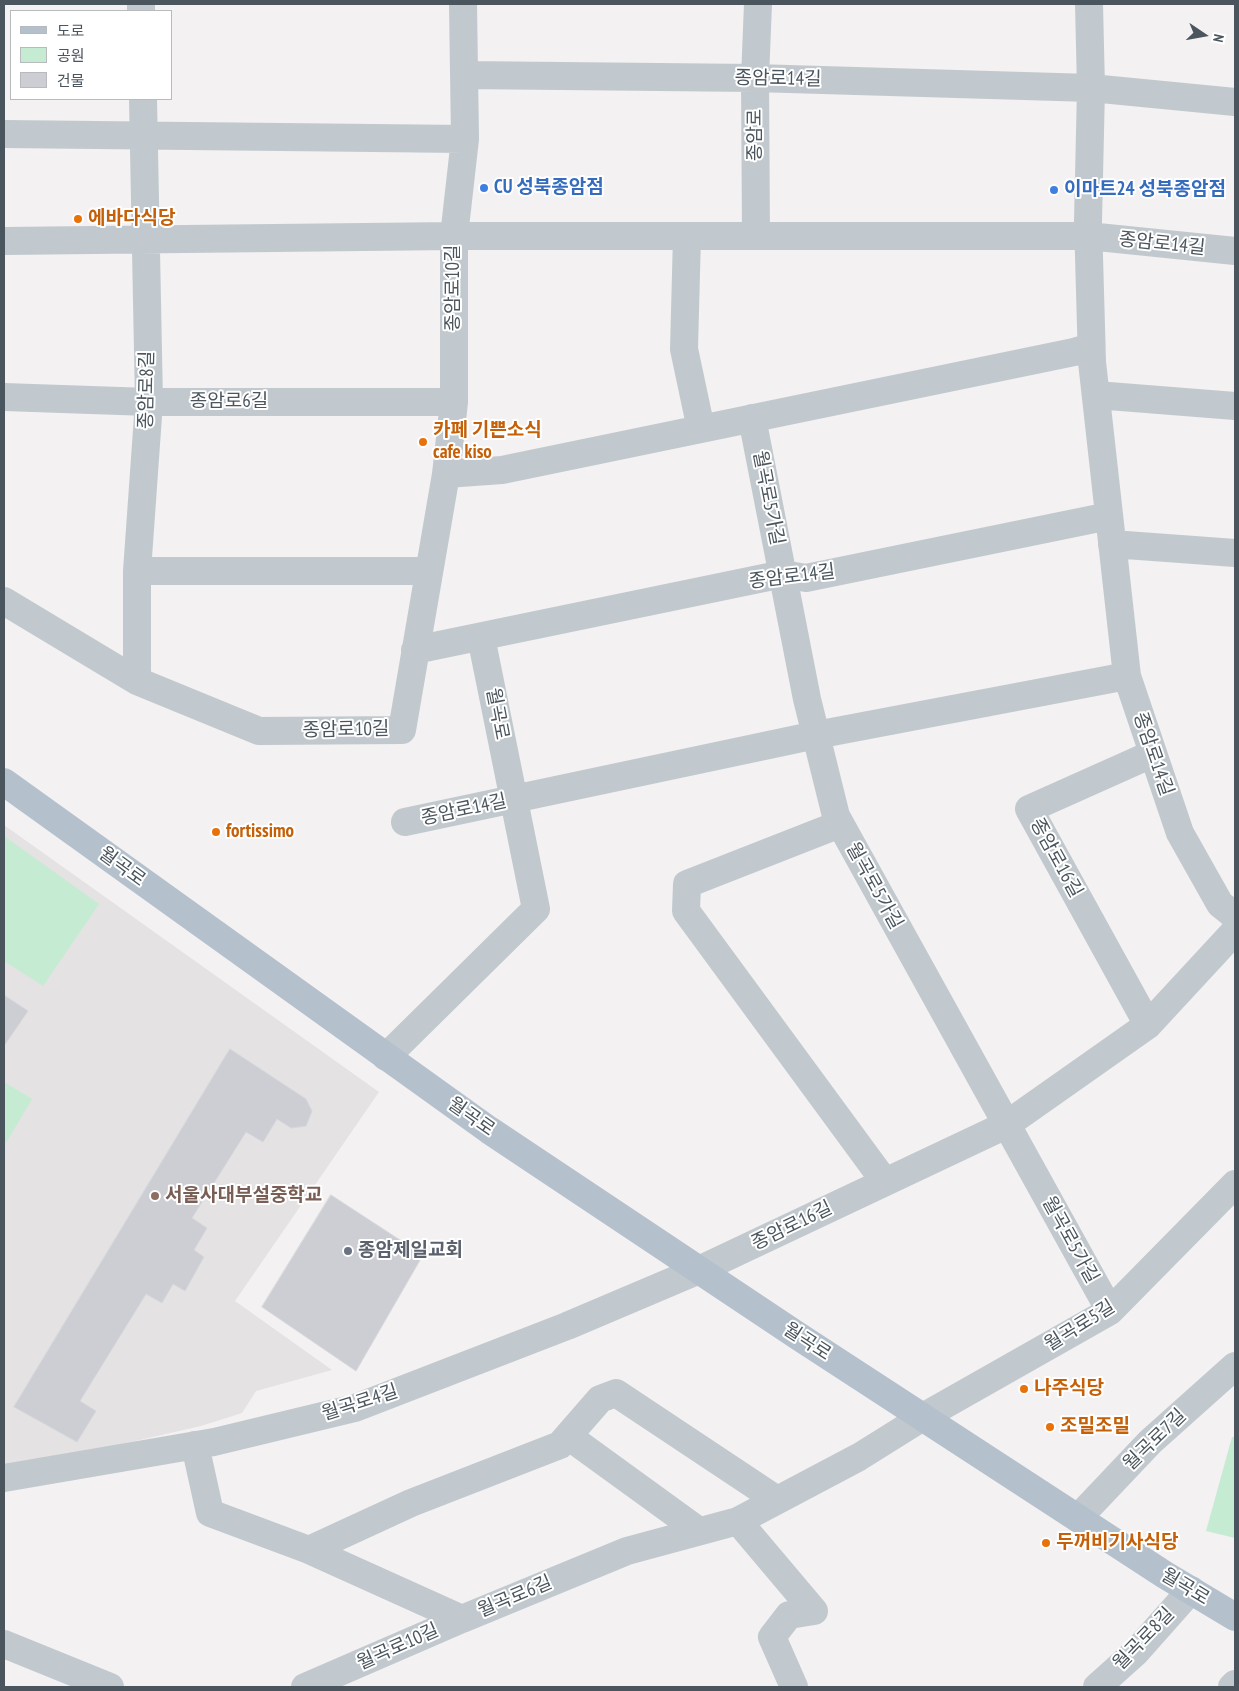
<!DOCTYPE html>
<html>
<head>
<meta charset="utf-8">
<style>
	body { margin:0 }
	#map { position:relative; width:1239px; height:1691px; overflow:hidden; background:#f3f1f1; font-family:"PT Sans Narrow","Noto Sans KR",sans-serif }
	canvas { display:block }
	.frame { position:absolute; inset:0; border:5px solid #4b555d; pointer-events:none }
	.legend { position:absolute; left:10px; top:10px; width:162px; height:90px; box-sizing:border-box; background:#fff; border:1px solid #b7bbbe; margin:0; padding:6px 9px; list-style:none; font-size:15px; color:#4b555d }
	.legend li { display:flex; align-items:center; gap:10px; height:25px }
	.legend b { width:25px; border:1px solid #b7bbbe }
	.north { position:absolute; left:1179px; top:10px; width:50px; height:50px; -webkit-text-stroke:4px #fff; paint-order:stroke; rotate:102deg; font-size:14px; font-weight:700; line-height:20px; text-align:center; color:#4b555d }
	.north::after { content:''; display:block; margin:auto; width:18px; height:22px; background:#4b555d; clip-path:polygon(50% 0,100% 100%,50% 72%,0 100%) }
</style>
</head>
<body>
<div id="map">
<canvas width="1239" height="1691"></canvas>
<div class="frame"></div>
<ul class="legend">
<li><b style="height:6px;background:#b4c1cd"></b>도로</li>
<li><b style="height:14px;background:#c5ecd2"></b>공원</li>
<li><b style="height:14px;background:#ccced3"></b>건물</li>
</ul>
<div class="north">N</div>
</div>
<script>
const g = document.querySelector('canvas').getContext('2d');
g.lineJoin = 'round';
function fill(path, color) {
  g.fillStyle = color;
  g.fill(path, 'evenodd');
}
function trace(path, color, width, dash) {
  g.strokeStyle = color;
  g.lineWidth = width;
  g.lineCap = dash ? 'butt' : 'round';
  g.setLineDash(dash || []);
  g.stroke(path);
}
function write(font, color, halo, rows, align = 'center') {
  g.font = font + ' "PT Sans Narrow","Noto Sans KR",sans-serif';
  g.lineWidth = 4;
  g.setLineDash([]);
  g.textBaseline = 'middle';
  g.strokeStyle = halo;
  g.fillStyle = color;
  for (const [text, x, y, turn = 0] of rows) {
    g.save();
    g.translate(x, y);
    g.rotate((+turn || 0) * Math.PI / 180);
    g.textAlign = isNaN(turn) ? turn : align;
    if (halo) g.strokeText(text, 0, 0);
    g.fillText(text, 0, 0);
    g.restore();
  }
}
const education = new Path2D(`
	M4 825 379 1092 235 1301 332 1370 256 1391 242 1413 201 1426 26 1466 4 1467Z`);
const green = new Path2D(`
	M4 836 99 904 43 986 4 961Z
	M4 1082 32 1099 4 1146Z
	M1232 1437H1235V1538L1206 1531Z`);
const building = new Path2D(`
	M4 995 28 1011 4 1046Z
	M230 1049 306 1099 312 1111 306 1126 291 1128 277 1119 263 1142 246 1132 192 1218 207 1228 194 1250 204 1257 185 1291 173 1284 162 1303 146 1294 80 1401 96 1411 77 1442 14 1407Z
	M331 1195 423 1255 356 1371 262 1307Z`);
const minor = new Path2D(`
	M141 4V11
	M1089 4 1091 88 1088 221 1092 362 1127 676 1180 833 1220 904 1235 916
	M465 75 755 78 1091 88 1235 102
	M4 134 465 139
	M687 236 684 349 701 429
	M756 236 755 78 758 4
	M4 241 454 236H1088L1235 251
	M1096 395 1235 406
	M4 397 149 402H454
	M752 418 807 699 836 816 1110 1311
	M446 474 502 470 1074 352 1091 347
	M1112 544 1235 553
	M137 571H429
	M4 601 137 681 259 731 402 730 446 474 454 402V236L465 139 463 4
	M415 650 783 574 806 578 1109 516
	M137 681V571L149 402 143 99
	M405 822 816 735 1127 676
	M840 824 687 884 686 911 885 1182
	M1148 1025 1029 809 1152 754
	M386 1057 536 909 481 637
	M568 1436 699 1531
	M195 1445 210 1513 309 1550 462 1619 627 1551 738 1521 859 1457 923 1417 1110 1311 1235 1184
	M4 1478 214 1442 355 1408 567 1326 699 1270 1006 1125 1148 1025 1235 931
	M1078 1518 1150 1442 1235 1366
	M738 1521 814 1611 789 1615 772 1637 794 1687
	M309 1550 411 1503 560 1445 600 1399 616 1393 777 1500
	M4 1644 110 1687
	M305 1687 462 1619
	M1097 1687 1136 1652 1191 1590
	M1232 1687 1235 1684`);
const major = new Path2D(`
	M4 782 489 1130 798 1336 1165 1575 1235 1617`);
const markers = [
	[484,188,5,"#3f7fe0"],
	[1054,190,5,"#3f7fe0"],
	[78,219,5,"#e8710a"],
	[423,442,5,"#e8710a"],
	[216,832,5,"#e8710a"],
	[155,1196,5,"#8d6e63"],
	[348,1251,5,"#6b7280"],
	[1024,1389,5,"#e8710a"],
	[1050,1427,5,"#e8710a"],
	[1046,1543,5,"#e8710a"]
];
const streetNames = [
	["종암로14길",778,79,1],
	["종암로",756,135,-90],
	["종암로14길",1162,244,6],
	["종암로10길",454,288,-90],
	["종암로8길",147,390,-89],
	["종암로6길",229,402],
	["월곡로5가길",768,498,79],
	["종암로14길",792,577,-7],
	["월곡로",497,714,79],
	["종암로10길",346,730,-1],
	["종암로14길",1153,754,71],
	["종암로14길",464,810,-12],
	["종암로16길",1056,858,61],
	["월곡로",122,867,36],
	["월곡로5가길",874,886,61],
	["월곡로",471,1117,35],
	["종암로16길",792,1226,-26],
	["월곡로5가길",1070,1240,61],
	["월곡로5길",1080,1326,-32],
	["월곡로",807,1342,33],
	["월곡로4길",360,1403,-18],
	["월곡로7길",1155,1440,-44],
	["월곡로",1185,1587,31],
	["월곡로6길",515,1597,-23],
	["월곡로8길",1144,1639,-46],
	["월곡로10길",398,1647,-24]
];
const shopNames = [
	["CU 성북종암점",494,188],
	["이마트24 성북종암점",1064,190]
];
const foodNames = [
	["에바다식당",88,219],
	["카페 기쁜소식",433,431],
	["cafe kiso",433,453],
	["fortissimo",226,832],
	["나주식당",1034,1389],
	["조밀조밀",1060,1427],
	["두꺼비기사식당",1056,1543]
];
const educationNames = [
	["서울사대부설중학교",165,1196]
];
const worshipNames = [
	["종암제일교회",358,1251]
];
fill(education, '#e4e2e3');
fill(green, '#c5ecd2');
fill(building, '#ccced3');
trace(building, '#d6d8dc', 1);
trace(minor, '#c1c9ce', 28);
trace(major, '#b4c1cd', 28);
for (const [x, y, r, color] of markers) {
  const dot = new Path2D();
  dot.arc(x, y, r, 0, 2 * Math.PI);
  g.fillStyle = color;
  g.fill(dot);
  trace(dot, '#fff', 2);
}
write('19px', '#4b555d', '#fff', streetNames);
write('bold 19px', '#366cbe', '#fff', shopNames, 'left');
write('bold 19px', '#c56008', '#fff', foodNames, 'left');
write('bold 19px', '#785e54', '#fff', educationNames, 'left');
write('bold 19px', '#5b616d', '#fff', worshipNames, 'left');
</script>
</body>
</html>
